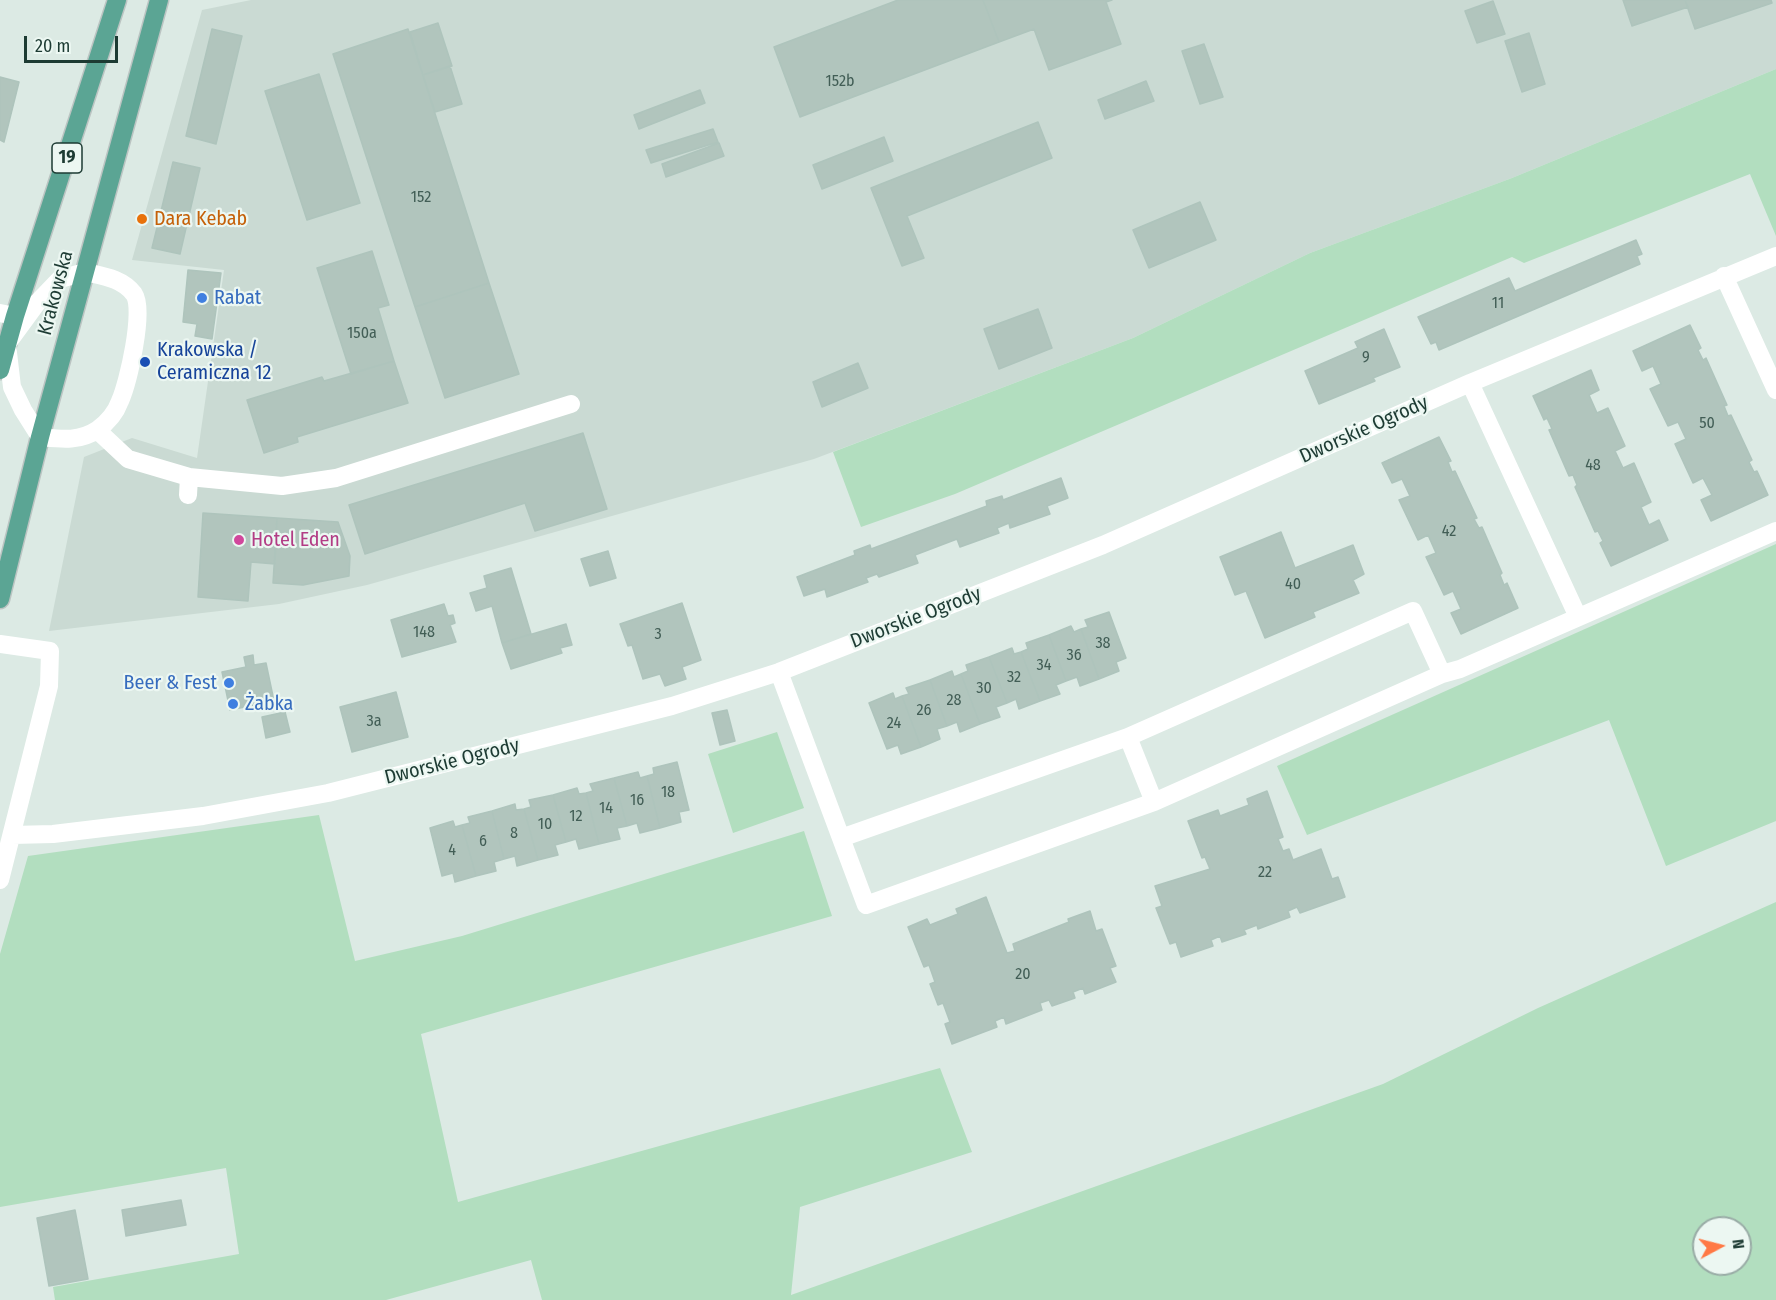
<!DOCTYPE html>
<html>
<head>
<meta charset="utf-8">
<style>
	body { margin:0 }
	#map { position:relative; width:1776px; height:1300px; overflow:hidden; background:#dceae4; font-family:"Fira Sans Condensed",sans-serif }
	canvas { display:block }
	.north { position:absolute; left:1692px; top:1216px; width:60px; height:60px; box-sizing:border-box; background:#ecf7f2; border:2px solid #99aca6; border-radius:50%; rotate:83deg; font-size:16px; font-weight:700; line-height:24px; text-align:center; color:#1d3b33 }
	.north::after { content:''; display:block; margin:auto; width:21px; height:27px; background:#ff7945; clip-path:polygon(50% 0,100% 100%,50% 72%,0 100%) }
	.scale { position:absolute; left:24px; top:36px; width:94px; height:27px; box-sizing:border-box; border:3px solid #1d3b33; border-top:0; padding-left:8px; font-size:18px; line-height:21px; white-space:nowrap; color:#1d3b33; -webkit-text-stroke:4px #ecf7f2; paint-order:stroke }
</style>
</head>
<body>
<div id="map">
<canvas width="1776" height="1300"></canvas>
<div class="north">N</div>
<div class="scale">20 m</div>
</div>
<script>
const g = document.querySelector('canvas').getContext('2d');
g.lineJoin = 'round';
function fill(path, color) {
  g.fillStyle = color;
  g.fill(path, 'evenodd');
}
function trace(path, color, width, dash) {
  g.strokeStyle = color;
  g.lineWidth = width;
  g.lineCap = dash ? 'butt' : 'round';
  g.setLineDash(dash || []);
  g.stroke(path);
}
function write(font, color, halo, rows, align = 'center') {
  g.font = font + ' "Fira Sans Condensed",sans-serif';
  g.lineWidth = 4.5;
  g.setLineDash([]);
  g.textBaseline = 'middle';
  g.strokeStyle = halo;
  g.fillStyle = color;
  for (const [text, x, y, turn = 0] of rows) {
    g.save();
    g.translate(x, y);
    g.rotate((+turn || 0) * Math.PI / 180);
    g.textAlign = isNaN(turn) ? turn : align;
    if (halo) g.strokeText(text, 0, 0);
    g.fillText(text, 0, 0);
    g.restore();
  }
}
const built = new Path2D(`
	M251 0H1776V69L1512 178 1310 253 1133 338 814 459 367 585 279 604 49 631 84 457 132 438 197 458 224 270 132 260 202 10Z`);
const green = new Path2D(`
	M1776 69V236L1750 174 1524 263 1512 257 955 494 861 527 833 452 1133 338 1310 253 1512 178Z
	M1776 544V821L1666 866 1609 720 1307 835 1277 766Z
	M777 732 804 808 733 833 708 754Z
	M319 815 355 961 462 936 804 831 832 916 421 1034 458 1202 940 1068 972 1152 800 1207 791 1295 1383 1084 1538 1008 1776 902V1300H542L531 1260 386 1300H55L53 1287 239 1254 226 1168 0 1207V954L28 856ZM1704 1228H1740V1264H1704Z`);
const building = new Path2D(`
	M898 0H983L999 42 800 117 774 47Z
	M983 0H1112L1106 2 1121 44 1049 70 1034 29 999 42Z
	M1623 0H1685L1688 7 1632 26Z
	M1685 0H1771L1772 3 1695 29Z
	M1493 1 1505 34 1477 43 1465 11Z
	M438 23 452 66 423 75 410 32Z
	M212 29 242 36 216 144 186 136Z
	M408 29 489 283 415 307 333 54Z
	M1529 33 1545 84 1522 92 1505 41Z
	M1204 44 1223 97 1200 104 1182 51Z
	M450 66 462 104 435 112 423 75Z
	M319 74 360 203 307 220 265 91Z
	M0 77 19 82 4 142 0 140Z
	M1146 81 1154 101 1105 119 1098 100Z
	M700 90 705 103 639 129 634 115Z
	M1038 122 1052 158 907 216 924 258 902 266 871 188Z
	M713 129 718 142 651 163 646 150Z
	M884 137 893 161 822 189 813 165Z
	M719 143 724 156 666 177 662 164Z
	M173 162 200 168 180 254 152 248Z
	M1200 202 1216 240 1149 268 1133 230Z
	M1636 240 1642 254 1637 256 1640 264 1439 350 1436 342 1431 344 1418 317 1509 278 1515 291Z
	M372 251 389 305 378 308 394 361 351 374 317 268Z
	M188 270 221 273 212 339 195 336 197 324 183 322Z
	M489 283 519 374 445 398 415 307Z
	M1038 309 1052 348 999 369 984 329Z
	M1690 325 1701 348 1698 350 1703 360 1706 358 1727 405 1724 406 1728 416 1731 415 1752 460 1749 462 1754 472 1757 471 1768 495 1711 521 1701 500 1712 495 1703 478 1693 483 1675 444 1686 439 1678 422 1668 426 1650 389 1661 384 1653 366 1642 371 1633 351Z
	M1384 329 1400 367 1373 378 1375 381 1319 404 1305 371 1358 348 1355 342Z
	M394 361 408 403 297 437 298 442 264 453 247 400 322 377 324 381Z
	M858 363 868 388 822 407 813 382Z
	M1591 370 1599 390 1589 395 1597 413 1608 408 1625 446 1615 451 1623 468 1634 463 1651 502 1641 507 1649 525 1659 520 1668 540 1611 566 1600 543 1603 541 1598 531 1595 532 1575 487 1577 485 1573 475 1569 476 1549 430 1552 429 1547 418 1544 420 1533 396Z
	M583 433 607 509 535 531 525 503 365 554 349 505Z
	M1439 437 1451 461 1448 462 1452 472 1455 471 1477 518 1474 519 1479 528 1482 527 1502 573 1500 575 1504 585 1507 583 1518 608 1461 634 1451 613 1461 609 1453 591 1444 595 1426 557 1436 553 1428 535 1418 540 1399 500 1410 496 1402 479 1392 483 1382 463Z
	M1061 478 1068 498 1047 506 1050 514 1010 528 1009 523 997 528 999 533 960 547 957 539 915 555 918 563 879 577 877 574 866 578 868 582 827 597 825 589 804 596 797 577 855 555 854 551 870 545 871 549 987 506 986 501 1002 496 1003 500Z
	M203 513 277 518 275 564 251 562 248 601 198 597Z
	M277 518 338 522 350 556 349 576 303 585 273 583Z
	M1281 532 1295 568 1353 545 1364 574 1353 580 1359 593 1313 612 1315 617 1265 638 1246 591 1235 595 1220 557Z
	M608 551 616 578 590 586 581 559Z
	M511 568 531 634 502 643 492 606 476 611 470 593 487 588 484 576Z
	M682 603 701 660 682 667 686 679 665 686 660 674 643 679 632 645 628 646 620 624Z
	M444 604 448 616 453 615 455 623 450 625 456 642 402 657 391 620Z
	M1109 612 1126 658 1116 662 1119 671 1099 679 1081 629 1088 627 1085 620Z
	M566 624 572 645 560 648 562 653 511 669 502 643Z
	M1071 626 1074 632 1081 629 1099 679 1080 686 1077 677 1066 681 1049 635Z
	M1049 635 1066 681 1056 685 1060 694 1040 701 1021 652 1028 649 1026 643Z
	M1012 648 1014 654 1021 652 1040 701 1019 709 1016 699 1007 703 989 657Z
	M253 655 254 665 266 663 274 701 230 710 222 672 246 667 244 657Z
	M989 657 1007 703 996 707 1000 717 980 724 961 674 968 671 966 665Z
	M952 671 954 677 961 674 980 724 960 732 957 722 947 726 930 680Z
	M930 680 947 726 937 729 940 739 921 747 902 696 909 694 906 688Z
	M396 692 408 737 352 752 340 707Z
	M893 693 895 699 902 696 921 747 901 754 898 745 887 749 869 703Z
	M727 710 735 741 720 745 712 713Z
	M285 712 290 732 266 738 262 717Z
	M677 762 689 810 679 812 681 822 660 828 647 776 654 774 653 768Z
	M638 772 640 778 647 776 660 828 640 833 637 823 627 826 614 778Z
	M614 778 627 826 617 828 620 839 599 844 586 793 593 791 590 784Z
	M577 788 579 794 586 793 599 844 579 849 576 839 566 842 553 795Z
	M1267 791 1283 837 1278 839 1283 851 1289 849 1293 860 1321 849 1332 879 1338 877 1345 897 1300 913 1297 907 1288 911 1290 917 1258 929 1257 925 1244 930 1246 934 1222 942 1220 936 1211 940 1213 946 1181 957 1176 942 1170 944 1156 908 1162 906 1155 886 1210 869 1205 857 1202 858 1188 821 1218 810 1220 816 1249 805 1247 799Z
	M553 795 566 842 555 845 558 855 538 860 524 809 531 807 529 800Z
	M515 804 516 810 524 809 538 860 517 866 515 856 504 859 492 811Z
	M492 811 504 859 494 862 496 871 476 876 462 825 470 823 468 817Z
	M453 821 455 827 462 825 476 876 455 882 453 873 442 876 430 828Z
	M986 897 1007 953 1015 951 1013 944 1069 922 1068 919 1090 911 1096 931 1102 929 1116 966 1110 968 1116 982 1085 994 1083 988 1073 992 1075 998 1052 1006 1049 1000 1040 1003 1042 1010 1006 1024 1004 1017 995 1021 997 1027 952 1044 945 1024 950 1022 943 1003 938 1005 930 984 935 982 929 965 924 967 908 927 927 919 930 925 958 914 956 909Z
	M181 1200 186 1225 126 1236 122 1210Z
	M75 1210 88 1279 49 1286 37 1218Z`);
const minor = new Path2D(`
	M85 272C102 276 122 278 134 294 145 310 128 383 120 401 116 412 107 423 97 430 79 442 60 439 40 437L23 410 12 387 7 344 37 303 60 279Z
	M1724 276 1776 390
	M0 313 15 316
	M1470 383 1578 617
	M97 430 128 459 189 477 282 486 336 478 571 404
	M188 495 189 477
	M0 644 50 651 49 686 0 880
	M779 672 866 905 1154 802 1442 674 1413 611 1128 737 841 838
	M1442 674 1460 669 1776 531
	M1128 737 1154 802
	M12 835 53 834 203 816 328 793 672 706 779 672 1103 545 1470 383 1776 256`);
const major = new Path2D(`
	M0 370 15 316 117 0
	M0 599 40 437 159 0`);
const markers = [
	[142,219,6,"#e8710a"],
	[202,298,6,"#3f7fe0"],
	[145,362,6,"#1a4fb4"],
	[239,540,6,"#d1479c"],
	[229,683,6,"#3f7fe0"],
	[233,704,6,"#3f7fe0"]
];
const numberNames = [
	["152b",840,82],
	["152",421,198],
	["11",1498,304],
	["150a",362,334],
	["9",1366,358],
	["50",1707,424],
	["48",1593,466],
	["42",1449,532],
	["40",1293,585],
	["148",424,633],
	["3",658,635],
	["38",1103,644],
	["36",1074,656],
	["34",1044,666],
	["32",1014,678],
	["30",984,689],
	["28",954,701],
	["26",924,711],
	["3a",374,722],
	["24",894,724],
	["18",668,793],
	["16",637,801],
	["14",606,809],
	["12",576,817],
	["10",545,825],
	["8",514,834],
	["6",483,842],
	["4",452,851],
	["22",1265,873],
	["20",1023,975]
];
const shields = [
	[67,158,30]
];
const shieldNames = [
	["19",67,158]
];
const foodNames = [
	["Dara Kebab",154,219]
];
const streetNames = [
	["Krakowska",56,293,-75],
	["Dworskie Ogrody",1364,430,-24],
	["Dworskie Ogrody",916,618,-21],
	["Dworskie Ogrody",452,762,-14]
];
const shopNames = [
	["Rabat",214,298],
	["Beer & Fest",217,683,"right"],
	["Żabka",245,704]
];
const transitNames = [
	["Krakowska /",157,350],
	["Ceramiczna 12",157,373]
];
const hotelNames = [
	["Hotel Eden",251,540]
];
fill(built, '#cadad3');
fill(green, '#b2debf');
fill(building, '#b1c5bd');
trace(building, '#aec4bc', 1.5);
trace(major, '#bbc4c2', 21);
trace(minor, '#fff', 18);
trace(major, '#5ba594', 18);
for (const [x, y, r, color] of markers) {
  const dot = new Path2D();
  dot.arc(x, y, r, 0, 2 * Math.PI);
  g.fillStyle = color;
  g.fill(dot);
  trace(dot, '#ecf7f2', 2);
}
write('16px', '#425e56', null, numberNames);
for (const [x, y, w] of shields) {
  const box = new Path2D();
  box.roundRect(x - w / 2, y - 15, w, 30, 4.5);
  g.fillStyle = '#ecf7f2';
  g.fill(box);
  trace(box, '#1d3b33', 1.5);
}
write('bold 18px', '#1d3b33', null, shieldNames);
write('20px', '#c56008', '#ecf7f2', foodNames, 'left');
write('20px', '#1d3b33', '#ecf7f2', streetNames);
write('20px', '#366cbe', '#ecf7f2', shopNames, 'left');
write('20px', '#164399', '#ecf7f2', transitNames, 'left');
write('20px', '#b23c85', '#ecf7f2', hotelNames, 'left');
</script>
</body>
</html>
